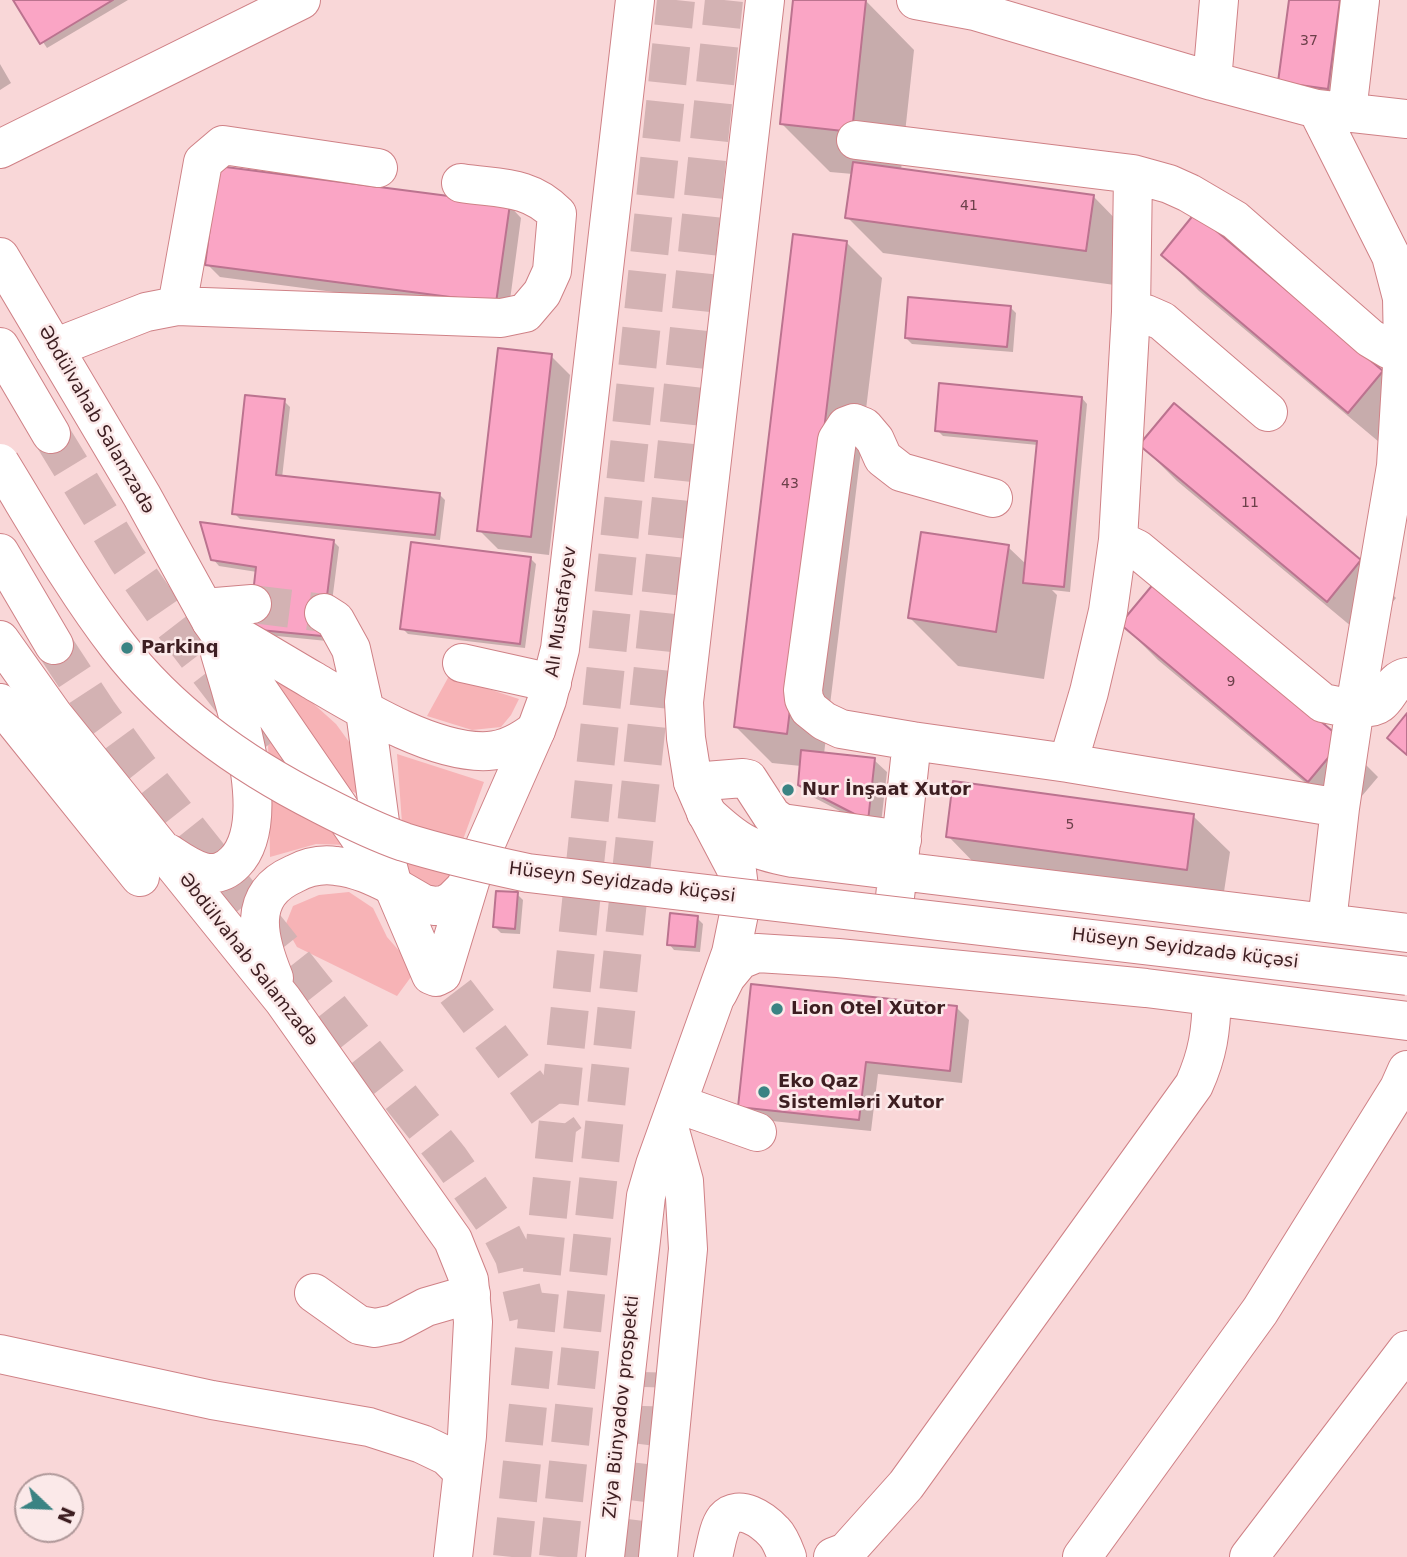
<!DOCTYPE html>
<html>
<head>
<meta charset="utf-8">
<style>
	body { margin:0 }
	#map { position:relative; width:1407px; height:1557px; overflow:hidden; background:#f9d7d8; font-family:"DejaVu Sans",sans-serif }
	canvas { display:block }
	.north { position:absolute; left:14px; top:1473px; width:70px; height:70px; box-sizing:border-box; background:#fbe9e9; border:2px solid #af9899; border-radius:50%; rotate:113deg; font-size:19px; font-weight:700; line-height:28px; text-align:center; color:#3d1e21 }
	.north::after { content:''; display:block; margin:auto; width:24px; height:32px; background:#3a8383; clip-path:polygon(50% 0,100% 100%,50% 72%,0 100%) }
</style>
</head>
<body>
<div id="map">
<canvas width="1407" height="1557"></canvas>
<div class="north">N</div>
</div>
<script>
const g = document.querySelector('canvas').getContext('2d');
g.lineJoin = 'round';
function fill(path, color) {
  g.fillStyle = color;
  g.fill(path, 'evenodd');
}
function trace(path, color, width, dash) {
  g.strokeStyle = color;
  g.lineWidth = width;
  g.lineCap = dash ? 'butt' : 'round';
  g.setLineDash(dash || []);
  g.stroke(path);
}
function write(font, color, halo, rows, align = 'center') {
  g.font = font + ' "DejaVu Sans",sans-serif';
  g.lineWidth = 5;
  g.setLineDash([]);
  g.textBaseline = 'middle';
  g.strokeStyle = halo;
  g.fillStyle = color;
  for (const [text, x, y, turn = 0] of rows) {
    g.save();
    g.translate(x, y);
    g.rotate((+turn || 0) * Math.PI / 180);
    g.textAlign = isNaN(turn) ? turn : align;
    if (halo) g.strokeText(text, 0, 0);
    g.fillText(text, 0, 0);
    g.restore();
  }
}
const green = new Path2D(`
	M264 668 276 670 336 724 360 757 364 797 341 786Z
	M449 676 519 699 511 715 501 727 472 730 427 716Z
	M268 738 349 845 316 844 270 857Z
	M397 754 484 782 449 878C436 892 421 885 406 878Z
	M349 892 373 908 387 937 416 970 397 996 297 947 285 926 293 906 319 895Z`);
const shadow = new Path2D(`
	M15 0H128L47 48Z
	M795 0 866 1 914 50 901 170 1093 196 1129 233 1122 286 883 253 847 217 853 174 830 172 781 123Z
	M1291 0H1380L1364 124 1280 81Z
	M0 64 11 83 0 90Z
	M509 205 521 218 508 315 220 277 207 264Z
	M1196 216 1382 372 1407 397 1385 447 1199 291 1163 255Z
	M846 242 882 278 824 754 874 760 887 772 880 832 813 797 800 784 801 766 772 763 736 727Z
	M1010 307 1016 313 1013 352 912 344 906 338Z
	M551 356 570 375 549 555 498 549 479 530Z
	M1082 398 1087 404 1070 592 1052 590 1057 595 1044 679 958 666 909 617 1008 547 1027 565 1038 445 943 436 937 430Z
	M284 401 290 407 282 478 439 494 445 500 440 540 240 519 234 513Z
	M1174 405 1360 562 1396 598 1364 637 1177 481 1141 445Z
	M333 541 339 547 327 641 257 634V572L219 566 213 559Z
	M530 558 536 564 525 648 408 634 402 628Z
	M1122 624 1342 741 1378 777 1345 816 1158 660Z
	M1193 816 1230 852 1222 905 984 873 948 836Z
	M517 894 523 900 520 934 501 933 495 927Z
	M697 918 703 924 700 952 674 950 669 944Z
	M957 1008 969 1020 962 1083 878 1074 871 1131 752 1119 740 1106Z`);
const building = new Path2D(`
	M13 0H113L40 44Z
	M793 0H866L852 132 780 124Z
	M1289 0H1340L1328 89 1278 82Z
	M853 162 1094 195 1086 251 845 218Z
	M218 166 510 204 496 303 205 265Z
	M1195 213 1383 371 1348 413 1161 255Z
	M793 234 847 241 787 734 734 727Z
	M908 297 1011 306 1007 347 905 338Z
	M498 348 552 354 531 537 477 531Z
	M939 383 1082 397 1064 587 1023 583 1037 441 935 431Z
	M245 395 285 399 276 475 440 493 435 535 232 514Z
	M1174 403 1361 560 1327 602 1139 445Z
	M200 522 334 540 322 636 249 629 256 567 211 560Z
	M921 532 1009 545 996 632 908 618Z
	M411 542 531 557 520 644 400 629Z
	M1155 582 1343 740 1308 782 1120 624Z
	M1407 713V755L1387 738Z
	M801 750 875 758 868 821 798 785Z
	M953 781 1194 814 1187 870 946 837Z
	M496 891 518 892 515 929 493 927Z
	M670 913 698 916 695 947 667 945Z
	M751 984 957 1006 950 1071 866 1062 859 1120 738 1107Z`);
const minorTunnel = new Path2D(`
	M252 604 324 613`);
const majorTunnel = new Path2D(`
	M51 434 127 559 170 621 307 799
	M54 645 98 712 139 768 449 1158 501 1232 514 1257 528 1317
	M421 946 526 1083 566 1139
	M512 1557 676 0
	M558 1557 724 0
	M625 1557 639 1442 641 1372`);
const minor = new Path2D(`
	M916 0 975 11 1212 81 1317 109 1407 119
	M1212 81 1219 0
	M1317 109 1391 256 1402 298 1403 350 1396 466 1355 707 1340 808 1327 922
	M1347 112 1360 0
	M856 140 1133 174 1169 184 1189 193 1235 220 1370 338 1390 350H1403
	M0 149 301 0
	M177 306 203 162 223 145 378 168
	M1131 312 1146 314 1162 321 1268 412
	M54 348 146 312 177 306 501 318 525 313 542 293 552 271 557 214C529 185 499 189 461 183
	M993 498 901 472 883 458 875 440 864 427 854 423 846 426 837 440 803 690 804 699 809 709 824 721 841 729 912 741 1068 763 1340 808
	M1118 540 1137 549 1323 703C1335 706 1369 712 1379 704 1390 696 1392 680 1407 677
	M204 608 252 604
	M324 613 335 620 351 649 365 711 384 852 393 886 431 975 436 977 442 974 472 875
	M211 621C245 640 278 660 312 680 358 707 433 754 488 751 507 750 522 741 536 730
	M462 663 552 683
	M0 703 140 877
	M1068 763 1089 692 1108 611 1118 540 1131 312 1133 174
	M693 782 743 778 748 779 772 816 782 823 902 840
	M706 813C738 843 750 850 793 858L1407 933
	M895 897 912 741
	M718 993 726 977 740 960 757 953 838 958 1146 988 1407 1021
	M678 1104 757 1132
	M314 1293 359 1325 375 1328 394 1324 426 1307 471 1294
	M0 1354 212 1400 369 1427 422 1444 447 1456 462 1471
	M658 1557 688 1249 684 1181 669 1127
	M713 1557C716 1546 718 1528 725 1519 739 1503 763 1520 774 1532 780 1538 784 1549 787 1557
	M833 1557 846 1552 906 1485 1194 1085C1208 1054 1211 1031 1212 997
	M1082 1557 1260 1311 1399 1088 1407 1070
	M1249 1557 1407 1350`);
const major = new Path2D(`
	M0 257 142 496 211 621 393 886 424 904 435 906 444 905 453 900 464 889 472 875 536 730 547 700 560 649 635 0
	M0 347 51 434
	M0 553 54 645
	M0 640 54 716 283 1000 453 1240 469 1280 473 1322 467 1436 453 1557
	M168 853C189 867 213 885 235 862 276 820 234 702 220 653
	M274 978C258 939 246 895 294 874 307 867 322 864 336 866 357 868 375 877 393 886
	M605 1557 646 1196 655 1165 731 953 741 904 737 871 706 812 693 782 686 738 684 702 765 0`);
const minorBridge = new Path2D(`
	M0 463C38 525 74 589 118 646 172 716 244 766 322 805 349 819 375 832 404 842 445 855 486 864 528 873L1407 976`);
const markers = [
	[127,648,7,"#3a8383"],
	[788,790,7,"#3a8383"],
	[777,1009,7,"#3a8383"],
	[764,1092,7,"#3a8383"]
];
const numberNames = [
	["37",1309,41],
	["41",969,206],
	["43",790,484],
	["11",1250,503],
	["9",1231,682],
	["5",1070,825]
];
const streetNames = [
	["Əbdülvahab Salamzadə",96,420,60],
	["Alı Mustafayev",562,612,-82],
	["Hüseyn Seyidzadə küçəsi",622,883,7],
	["Hüseyn Seyidzadə küçəsi",1185,949,7],
	["Əbdülvahab Salamzadə",248,960,52],
	["Ziya Bünyadov prospekti",622,1407,-84]
];
const poiNames = [
	["Parkinq",141,648],
	["Nur İnşaat Xutor",802,790],
	["Lion Otel Xutor",791,1009],
	["Eko Qaz",778,1082],
	["Sistemləri Xutor",778,1103]
];
fill(green, '#f7b3b6');
fill(shadow, '#0003');
fill(building, '#faa5c5');
trace(building, '#bb738f', 2);
trace(minorTunnel, '#d3b2b3', 38, [38, 19]);
trace(majorTunnel, '#d3b2b3', 38, [38, 19]);
trace(minor, '#cf8186', 40);
trace(major, '#cf8186', 40);
trace(minor, '#fff', 38);
trace(major, '#fff', 38);
trace(minorBridge, '#cf8186', 40, []);
trace(minorBridge, '#fff', 38);
for (const [x, y, r, color] of markers) {
  const dot = new Path2D();
  dot.arc(x, y, r, 0, 2 * Math.PI);
  g.fillStyle = color;
  g.fill(dot);
  trace(dot, '#fbe9e9', 2.5);
}
write('14px', '#6c404a', null, numberNames);
write('18px', '#3d1e21', '#fbe9e9', streetNames);
write('bold 18px', '#3d1e21', '#fbe9e9', poiNames, 'left');
</script>
</body>
</html>
